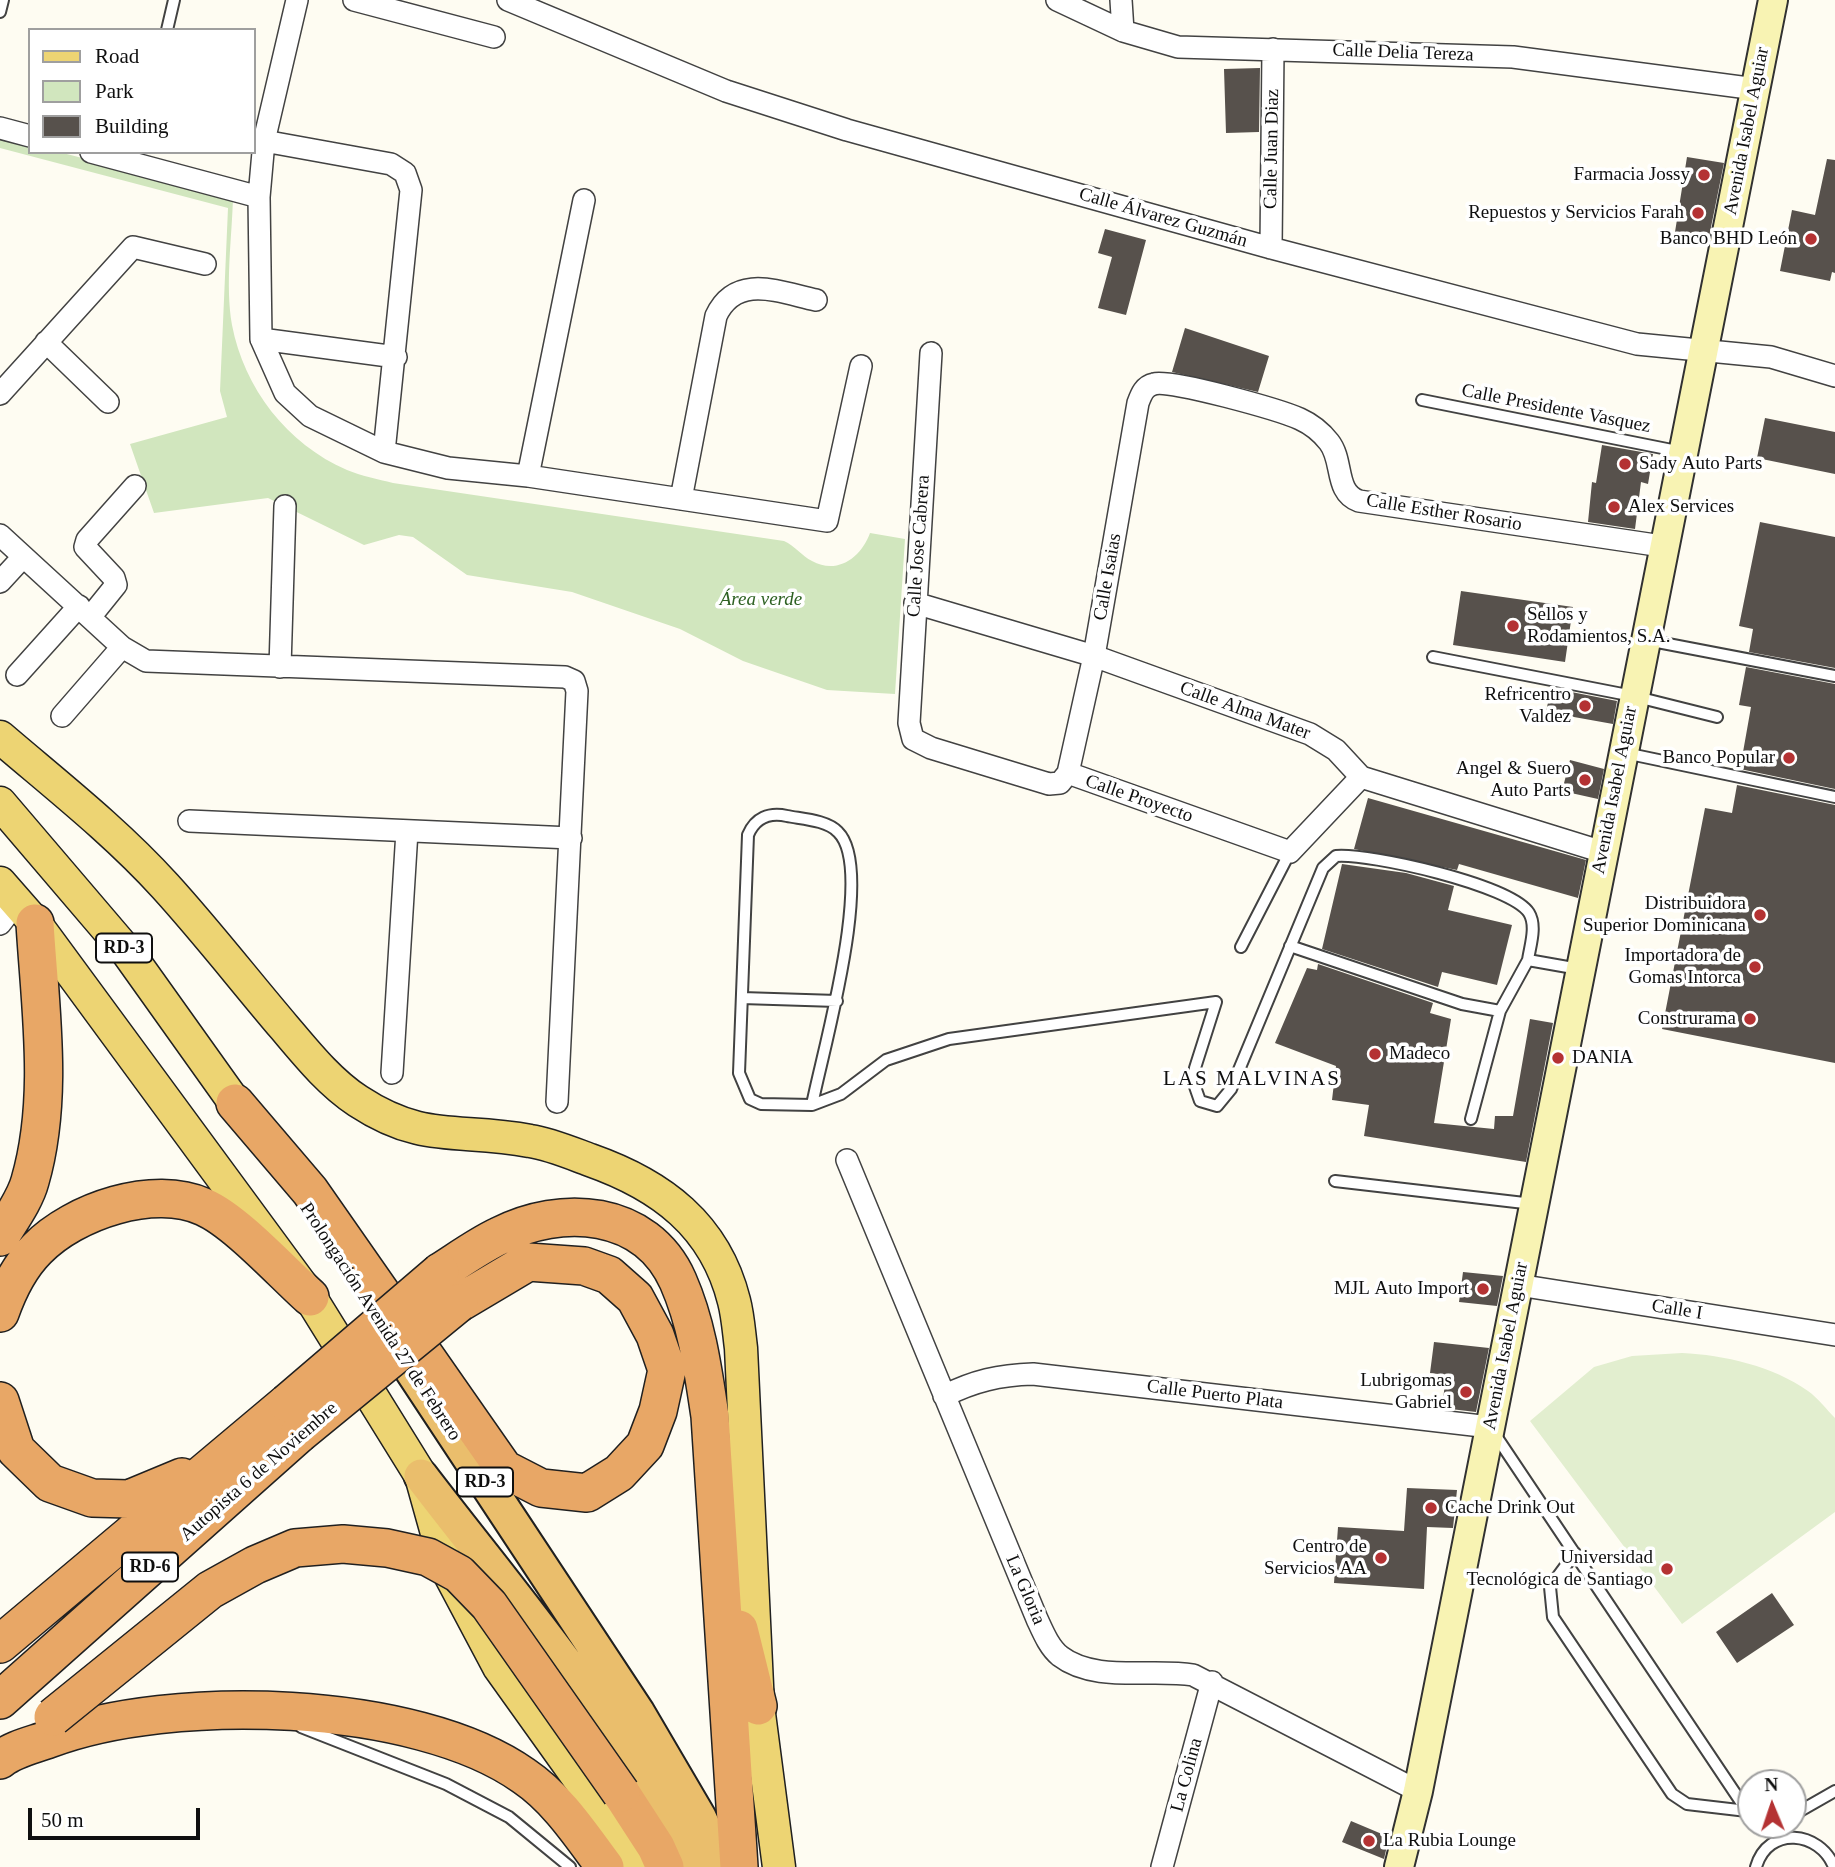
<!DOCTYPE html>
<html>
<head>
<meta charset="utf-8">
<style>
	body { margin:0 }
	#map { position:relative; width:1835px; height:1867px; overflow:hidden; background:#fefcf2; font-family:Georgia,serif }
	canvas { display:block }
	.legend { position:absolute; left:28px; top:28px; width:228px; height:126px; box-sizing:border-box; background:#fff; border:2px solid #9f9f9f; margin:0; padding:9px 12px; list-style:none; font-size:21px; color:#0f0f0f }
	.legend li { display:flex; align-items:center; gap:14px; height:35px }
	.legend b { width:35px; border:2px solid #9f9f9f }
	.north { position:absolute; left:1737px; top:1769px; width:70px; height:70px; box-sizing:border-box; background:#fff; border:2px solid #9f9f9f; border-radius:50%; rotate:358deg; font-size:19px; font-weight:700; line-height:28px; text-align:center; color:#0f0f0f }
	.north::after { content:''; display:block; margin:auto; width:24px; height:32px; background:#b43233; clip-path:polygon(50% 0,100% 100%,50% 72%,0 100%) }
	.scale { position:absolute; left:28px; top:1808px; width:172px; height:32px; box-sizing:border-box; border:4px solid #0f0f0f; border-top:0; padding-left:9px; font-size:21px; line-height:24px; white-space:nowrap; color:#0f0f0f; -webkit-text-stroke:5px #fff; paint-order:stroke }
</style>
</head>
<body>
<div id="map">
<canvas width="1835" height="1867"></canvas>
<ul class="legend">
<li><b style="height:9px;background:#edd473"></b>Road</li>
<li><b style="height:19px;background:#d1e6be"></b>Park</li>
<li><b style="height:19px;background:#57514c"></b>Building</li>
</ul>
<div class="north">N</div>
<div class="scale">50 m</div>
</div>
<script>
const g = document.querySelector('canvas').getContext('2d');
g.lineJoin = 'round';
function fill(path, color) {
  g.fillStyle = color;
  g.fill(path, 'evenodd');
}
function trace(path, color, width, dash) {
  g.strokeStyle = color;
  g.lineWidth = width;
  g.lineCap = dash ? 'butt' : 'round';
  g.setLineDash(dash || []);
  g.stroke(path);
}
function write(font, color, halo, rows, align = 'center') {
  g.font = font + ' Georgia,serif';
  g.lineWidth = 7;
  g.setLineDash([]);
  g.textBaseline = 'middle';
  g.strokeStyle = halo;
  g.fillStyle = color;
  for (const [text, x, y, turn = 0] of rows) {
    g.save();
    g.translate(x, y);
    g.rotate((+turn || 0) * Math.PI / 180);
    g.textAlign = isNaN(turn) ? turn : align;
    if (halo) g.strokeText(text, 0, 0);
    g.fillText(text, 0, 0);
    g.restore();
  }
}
const green = new Path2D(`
	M0 137 30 145V152H59L233 197C232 238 225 284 232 325 244 388 287 444 347 470 361 476 378 479 393 483L784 541C795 546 802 556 812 561 837 575 861 558 870 533L905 539 895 694 827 690 743 661 680 629 572 592 467 575 413 537 399 535 364 545 268 498 154 513 130 444 227 417 220 391 228 208 0 148Z`);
const pitch = new Path2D(`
	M1682 1353C1724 1355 1773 1366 1808 1391 1818 1398 1826 1409 1835 1418V1512L1682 1624 1530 1421 1594 1367 1632 1356Z`);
const building = new Path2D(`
	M1260 68 1259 132 1226 133 1224 69Z
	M1687 157 1724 163 1709 237 1675 232Z
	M1827 159 1835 160V273L1832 272 1830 281 1780 271 1792 210 1815 215Z
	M1105 229 1146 240 1126 315 1098 308 1112 257 1098 253Z
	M1185 328 1269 356 1258 392 1172 372Z
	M1765 418 1835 432V474L1757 458Z
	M1602 445 1653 454 1648 484 1641 482 1635 529 1588 522 1592 482 1596 483Z
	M1760 522 1835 537V668L1749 652 1753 629 1739 626Z
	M1461 591 1573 607 1565 662 1453 645Z
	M1746 667 1835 684V789L1740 769 1751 707 1739 705Z
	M1551 688 1617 701 1613 724 1546 712Z
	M1570 760 1604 769 1598 799 1562 791Z
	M1737 785 1835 805V1063L1662 1029 1705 808 1732 813Z
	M1368 798 1586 860 1578 898 1459 864 1457 870 1354 849Z
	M1342 864 1406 873 1454 886 1448 910 1512 925 1497 985 1442 972 1438 987 1322 949Z
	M1318 964 1433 1003 1430 1013 1451 1019 1434 1123 1494 1129 1495 1116H1513L1530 1019 1553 1023 1526 1162 1364 1136 1369 1105 1332 1100 1336 1066 1275 1043 1307 968 1317 970Z
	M1463 1272 1503 1276 1497 1306 1459 1302Z
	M1434 1342 1489 1348 1476 1412 1442 1408 1446 1375 1430 1373Z
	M1407 1488 1457 1490 1453 1528 1427 1527 1424 1589 1334 1583 1338 1527 1404 1531Z
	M1772 1593 1794 1625 1737 1663 1716 1632Z
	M1351 1821 1389 1837 1384 1859 1342 1842Z`);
const service = new Path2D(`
	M0 12 3 0
	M167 30 174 0
	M1422 400 1682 452
	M1647 640 1835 676
	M1433 657 1633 696 1717 717
	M1625 753 1835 797
	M1290 946 1462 1004 1500 1011 1528 960 1579 969
	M1241 947 1290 852
	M742 998 837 1001
	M812 1105 761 1104 750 1099 739 1073 748 835C755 818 769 812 787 816 802 819 827 820 838 832 876 869 822 1053 812 1105L841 1094 886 1060 949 1039 1216 1002 1195 1068 1193 1081 1200 1101 1217 1106 1231 1089 1323 868 1336 856C1370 853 1511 885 1529 913 1537 926 1530 946 1528 960
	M1471 1119 1500 1011
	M1335 1181 1533 1204
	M1494 1433 1747 1811 1751 1812
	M1575 1553 1550 1587 1553 1617 1672 1794 1687 1804 1747 1811
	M301 1727 446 1784 509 1817 570 1867
	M1793 1815 1835 1791
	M1756 1867C1768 1825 1820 1831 1834 1867`);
const minor = new Path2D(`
	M297 0 264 141 259 197 261 339 285 393 310 416 384 452 448 468 528 476 827 521 861 366
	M354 0 494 37
	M508 0 726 91 847 130 1271 248 1637 344 1771 357 1835 376
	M1057 0 1123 31 1178 47 1513 57 1756 89
	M1121 0 1123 31
	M0 128 30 136
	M264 141 391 164 405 173 411 190 384 452
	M91 152 259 197
	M1271 248 1273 49
	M261 339 396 357
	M46 342 108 402
	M931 353 909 723 913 739 931 748 1049 784 1060 783 1068 773 1290 852 1361 777
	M0 394 133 247 205 264
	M528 476 584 200
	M681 499 716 316C736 273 779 292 816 300
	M0 535 122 647 146 661 565 677 574 681 577 691 557 1102
	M0 582 23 557
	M915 603 1094 656 1310 734 1336 750 1361 777 1603 852
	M91 616 116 585 114 578 85 547 87 540 135 486
	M280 667 285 506
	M17 675 79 606
	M62 716 122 647
	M1068 773 1094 656 1138 403C1141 395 1144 386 1154 384 1171 379 1280 410 1300 419 1311 424 1322 433 1329 442 1344 461 1334 492 1359 501L1662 546
	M189 821 571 838
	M0 924 17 902
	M392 1073 407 831
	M847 1160 1037 1619C1043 1632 1049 1647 1060 1656 1095 1683 1152 1668 1193 1675L1418 1791
	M1518 1285 1835 1335
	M944 1396C974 1381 999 1375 1033 1374L1490 1427
	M1162 1867 1212 1682`);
const secondary = new Path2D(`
	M1399 1867 1418 1791 1773 0`);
const primary = new Path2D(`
	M0 737C56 785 115 831 165 886 206 931 244 980 284 1027 306 1053 329 1082 358 1101 425 1145 461 1127 530 1141 550 1144 571 1153 590 1160 661 1185 715 1225 734 1301 738 1316 739 1333 741 1348L758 1706 779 1867
	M0 803 128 953 235 1103
	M0 883 35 923 310 1297 421 1476 447 1569 499 1667 602 1811 632 1867`);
const trunk = new Path2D(`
	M385 1330 638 1713 699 1817 722 1867
	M421 1476C515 1599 626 1725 690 1867`);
const motorway = new Path2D(`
	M235 1103 310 1191 504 1469 541 1488 587 1493 619 1473 645 1445 658 1411 667 1370 655 1335 635 1298 609 1275 584 1266 528 1262 459 1303
	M0 1237C10 1220 25 1200 30 1181 54 1098 40 1007 35 923
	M440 1272C459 1260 478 1246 499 1236 561 1204 646 1209 678 1281 697 1324 703 1370 710 1416L739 1867
	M0 1313C8 1290 19 1267 37 1249 74 1211 154 1184 204 1207 236 1221 282 1272 310 1297
	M0 1401 16 1450 50 1483 92 1498 129 1499 182 1477
	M739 1629 758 1706
	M0 1644 287 1403
	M0 1700 299 1434
	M0 1760C13 1749 33 1745 49 1739 170 1693 416 1699 524 1776 558 1799 581 1835 605 1867
	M621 1793 656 1847 665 1867`);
const motorwayBridge = new Path2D(`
	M287 1403 440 1272
	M299 1434 459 1303
	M53 1717 210 1590 255 1565 295 1548 343 1544 387 1548 428 1557 459 1574 489 1605 621 1793`);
const markers = [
	[1704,175,7,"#b43233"],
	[1698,213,7,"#b43233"],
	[1811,239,7,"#b43233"],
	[1625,464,7,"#b43233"],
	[1614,507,7,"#b43233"],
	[1513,626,7,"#b43233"],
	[1585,706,7,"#b43233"],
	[1789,758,7,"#b43233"],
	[1585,780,7,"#b43233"],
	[1760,915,7,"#b43233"],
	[1755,967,7,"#b43233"],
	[1750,1019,7,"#b43233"],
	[1375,1054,7,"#b43233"],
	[1558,1058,7,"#b43233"],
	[1483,1289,7,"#b43233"],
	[1466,1392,7,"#b43233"],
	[1431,1508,7,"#b43233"],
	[1381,1558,7,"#b43233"],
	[1667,1569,7,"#b43233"],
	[1369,1841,7,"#b43233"]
];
const shields = [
	[124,948,56],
	[485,1482,56],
	[150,1567,56]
];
const shieldNames = [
	["RD-3",124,948],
	["RD-3",485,1482],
	["RD-6",150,1567]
];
const streetNames = [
	["Calle Delia Tereza",1403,53,2],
	["Avenida Isabel Aguiar",1747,131,-79],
	["Calle Juan Diaz",1272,149,-89],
	["Calle Álvarez Guzmán",1163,218,16],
	["Calle Presidente Vasquez",1556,409,11],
	["Calle Esther Rosario",1444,513,9],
	["Calle Jose Cabrera",919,546,-86],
	["Calle Isaias",1108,577,-80],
	["Calle Alma Mater",1245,711,20],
	["Avenida Isabel Aguiar",1615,790,-79],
	["Calle Proyecto",1139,799,19],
	["Calle I",1677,1310,9],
	["Prolongación Avenida 27 de Febrero",380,1322,57],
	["Avenida Isabel Aguiar",1506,1346,-79],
	["Calle Puerto Plata",1215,1395,7],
	["Autopista 6 de Noviembre",259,1472,-41],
	["La Gloria",1025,1590,67],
	["La Colina",1187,1775,-75]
];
const poiNames = [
	["Farmacia Jossy",1690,175],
	["Repuestos y Servicios Farah",1684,213],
	["Banco BHD León",1797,239],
	["Sady Auto Parts",1639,464,"left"],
	["Alex Services",1628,507,"left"],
	["Sellos y",1527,615,"left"],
	["Rodamientos, S.A.",1527,637,"left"],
	["Refricentro",1571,695],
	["Valdez",1571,717],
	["Banco Popular",1775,758],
	["Angel & Suero",1571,769],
	["Auto Parts",1571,791],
	["Distribuidora",1746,904],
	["Superior Dominicana",1746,926],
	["Importadora de",1741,956],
	["Gomas Intorca",1741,978],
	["Construrama",1736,1019],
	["Madeco",1389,1054,"left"],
	["DANIA",1572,1058,"left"],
	["MJL Auto Import",1469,1289],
	["Lubrigomas",1452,1381],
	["Gabriel",1452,1403],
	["Cache Drink Out",1445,1508,"left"],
	["Centro de",1367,1547],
	["Servicios AA",1367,1569],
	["Universidad",1653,1558],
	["Tecnológica de Santiago",1653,1580],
	["La Rubia Lounge",1383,1841,"left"]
];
const parkNames = [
	["Área verde",761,600]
];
const neighbourhoodNames = [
	["LAS MALVINAS",1252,1079]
];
fill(green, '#d1e6be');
fill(pitch, '#e2eecf');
fill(building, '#57514c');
trace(service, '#424242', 14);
trace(minor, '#424242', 24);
trace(secondary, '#313131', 32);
trace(primary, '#202020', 35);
trace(trunk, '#202020', 37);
trace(motorway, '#202020', 40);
trace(service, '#fff', 10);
trace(minor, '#fff', 21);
trace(secondary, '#f8f3b3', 28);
trace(primary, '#edd473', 32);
trace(trunk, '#eabe6c', 33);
trace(motorway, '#e8a766', 37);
trace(motorwayBridge, '#202020', 40, []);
trace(motorwayBridge, '#e8a766', 37);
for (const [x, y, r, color] of markers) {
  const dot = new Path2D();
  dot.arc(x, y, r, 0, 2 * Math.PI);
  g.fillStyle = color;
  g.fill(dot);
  trace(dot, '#fff', 2.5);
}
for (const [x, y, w] of shields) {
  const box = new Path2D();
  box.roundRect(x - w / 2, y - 14.5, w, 29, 5);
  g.fillStyle = '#fff';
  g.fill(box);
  trace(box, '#0f0f0f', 2);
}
write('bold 18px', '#0f0f0f', null, shieldNames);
write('19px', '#0f0f0f', '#fff', streetNames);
write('19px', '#0f0f0f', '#fff', poiNames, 'right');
write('italic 19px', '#2f6224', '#fff', parkNames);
g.letterSpacing = '2px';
write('21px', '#0f0f0f', '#fff', neighbourhoodNames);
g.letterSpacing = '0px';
</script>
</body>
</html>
